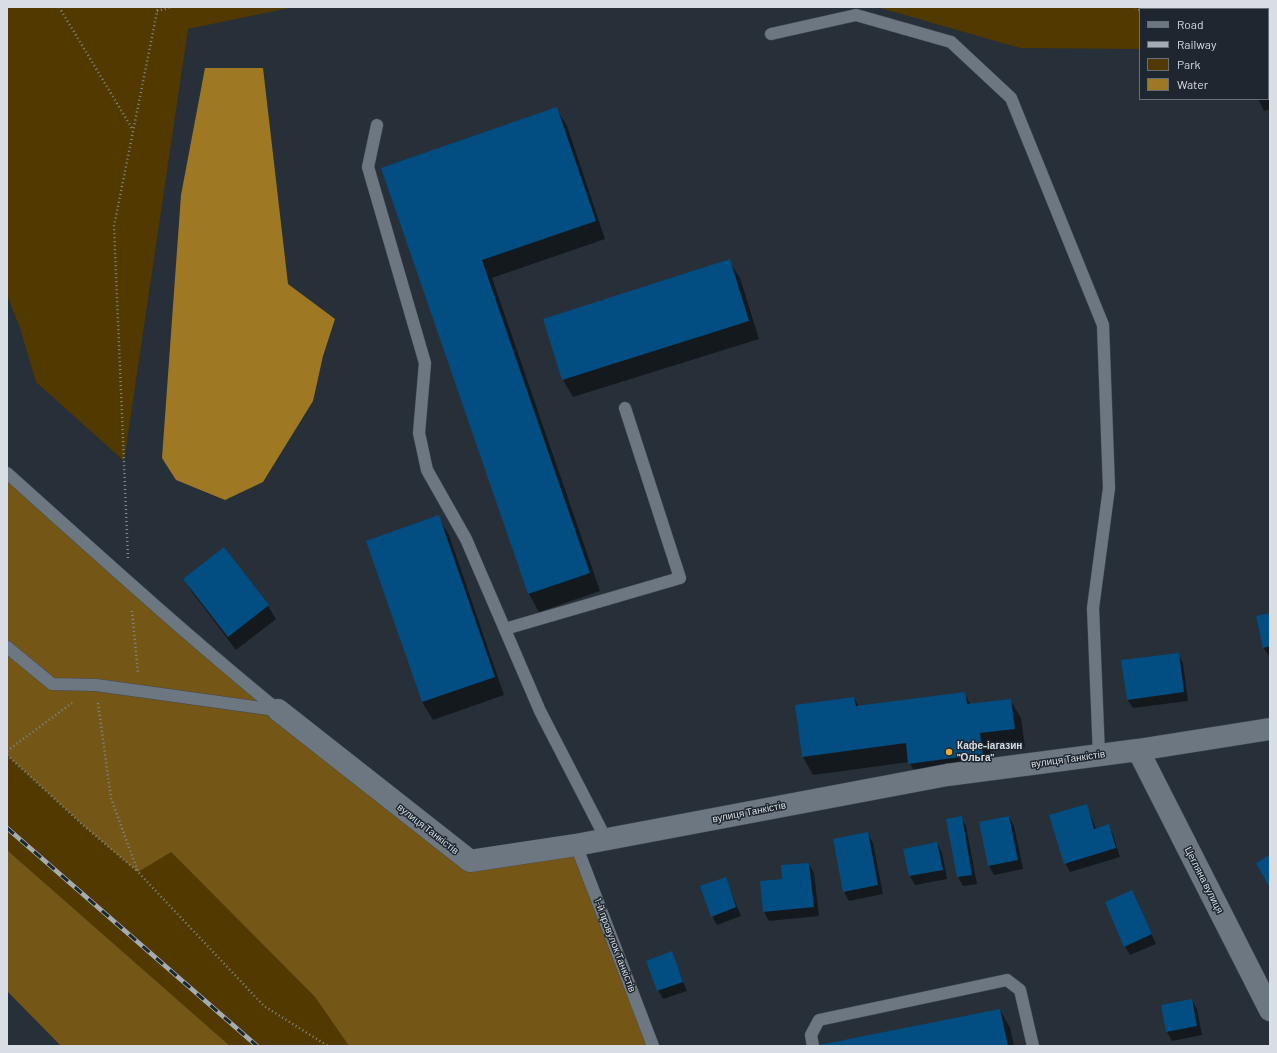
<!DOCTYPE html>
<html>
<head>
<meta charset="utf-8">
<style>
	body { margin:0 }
	#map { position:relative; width:1277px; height:1053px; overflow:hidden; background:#273039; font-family:Barlow,sans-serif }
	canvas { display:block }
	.frame { position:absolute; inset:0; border:8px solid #d8dee4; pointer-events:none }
	.legend { position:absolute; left:1139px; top:8px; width:130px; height:92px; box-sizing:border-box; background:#1e262f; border:1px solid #687077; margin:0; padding:5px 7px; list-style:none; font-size:12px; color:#d8dee4 }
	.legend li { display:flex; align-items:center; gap:8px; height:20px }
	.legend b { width:20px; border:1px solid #687077 }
</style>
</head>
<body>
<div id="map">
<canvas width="1277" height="1053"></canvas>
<div class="frame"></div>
<ul class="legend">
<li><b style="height:5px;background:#6d7782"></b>Road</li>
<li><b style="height:5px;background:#a5acb3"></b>Railway</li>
<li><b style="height:11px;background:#513900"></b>Park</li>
<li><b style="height:11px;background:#9f7823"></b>Water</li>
</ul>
</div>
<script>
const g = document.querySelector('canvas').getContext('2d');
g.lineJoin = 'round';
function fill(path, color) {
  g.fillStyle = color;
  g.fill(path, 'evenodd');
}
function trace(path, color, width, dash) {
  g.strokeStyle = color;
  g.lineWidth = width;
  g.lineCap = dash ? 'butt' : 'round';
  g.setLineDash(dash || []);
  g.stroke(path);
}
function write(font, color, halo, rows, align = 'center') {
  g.font = font + ' Barlow,sans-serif';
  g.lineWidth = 3;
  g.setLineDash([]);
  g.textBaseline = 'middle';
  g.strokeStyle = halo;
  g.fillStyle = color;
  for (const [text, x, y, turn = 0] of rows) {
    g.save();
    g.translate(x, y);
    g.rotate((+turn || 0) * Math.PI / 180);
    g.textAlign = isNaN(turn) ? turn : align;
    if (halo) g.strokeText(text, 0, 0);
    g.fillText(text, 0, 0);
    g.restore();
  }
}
const green = new Path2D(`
	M7 7H294L188 29 124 461 36 382 20 328 7 295Z
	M877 7H1165V9H1140V49L1020 48Z
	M7 755 84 826 171 852 315 997 349 1046H230L7 850Z`);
const forest = new Path2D(`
	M7 480 470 861 576 845 653 1046H349L315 997 171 852 138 872 84 826 7 755Z
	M7 850 230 1046H61L7 991Z`);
const water = new Path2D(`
	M205 68H263L288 284 335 319 323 356 313 401 263 482 225 500 176 480 162 458 181 195Z`);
const shadow = new Path2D(`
	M1196 7H1225L1226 9H1197Z
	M1270 66V109L1264 111 1258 99H1268V67Z
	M556 108 567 126 605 239 492 278 600 591 539 612 529 594 382 168Z
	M729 261 740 278 759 339 573 397 563 380Z
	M438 517 449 535 504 695 433 720 422 702Z
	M184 579 268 606 276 619 236 650 192 592Z
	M1270 614V656H1269L1263 647Z
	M1178 654 1183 663 1188 701 1133 708 1127 699Z
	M964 693 971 705 1010 700 1021 718 1025 747 990 751 993 772 920 781 909 762 813 775 803 757 854 698 859 707Z
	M1086 805 1096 829 1108 825 1113 834 1120 857 1070 872 1065 863Z
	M961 817 966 826 977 884 963 886 958 877 948 820Z
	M1009 817 1014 826 1023 869 994 875 989 866Z
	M868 834 873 843 883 894 849 901 844 892 834 840Z
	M937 843 942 852 947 879 915 885 910 876 904 849Z
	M809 864 814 873 819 916 769 921 764 912 761 882 784 880Z
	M725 878 741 916 717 925 712 916Z
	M1132 892 1156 944 1130 955 1125 946Z
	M671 953 687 991 663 999 658 990Z
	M1192 1000 1197 1009 1202 1035 1172 1041 1167 1032Z
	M1000 1010 1010 1028 1014 1046H823Z`);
const building = new Path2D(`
	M1268 65H1270V99H1268Z
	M557 107 596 221 482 260 590 573 528 594 381 168Z
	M730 259 749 321 562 380 543 319Z
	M439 515 495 677 422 702 366 541Z
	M224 547 269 605 228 637 183 579Z
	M1270 613V646L1263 648 1256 616Z
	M1179 653 1184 692 1127 700 1121 660Z
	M965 692 967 704 1011 699 1015 729 980 733 983 754 908 764 906 743 802 757 795 705 854 697 856 706Z
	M1087 804 1094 829 1109 824 1116 848 1064 864 1049 815Z
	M962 816 972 875 957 877 946 819Z
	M1009 816 1018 860 988 866 979 822Z
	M868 832 878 885 843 892 833 839Z
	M937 842 943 870 909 876 903 849Z
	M1270 855V888L1256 863Z
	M809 863 814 907 763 912 760 881 782 879 781 865Z
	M726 877 736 907 711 917 700 886Z
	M1132 890 1152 934 1124 947 1105 902Z
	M672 951 683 982 657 991 646 961Z
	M1192 999 1197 1026 1166 1032 1161 1005Z
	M1000 1009 1008 1046H819V1045Z`);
const path = new Path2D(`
	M59 7 133 130
	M1135 7 1140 10
	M157 11 172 7
	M128 558 114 226 158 7
	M132 611 138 673
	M98 703 111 798 138 872 264 1006 328 1046
	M7 751 72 703
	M7 755 84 826 137 871`);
const service = new Path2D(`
	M771 34 856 15 951 42 1011 98 1103 325 1109 488 1093 608 1099 755
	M377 125 368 167 425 363 419 433 427 470 466 539 540 711 606 839
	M7 473C96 553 185 634 278 710
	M505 629 680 578 625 408
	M7 647 52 684 96 685 276 710
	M576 845 653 1046
	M813 1046 811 1035 819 1020 1007 980 1020 990 1033 1046`);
const minor = new Path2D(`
	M1268 25 1270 24
	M278 710 470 861 576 845 947 775 1138 750 1270 729
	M1138 750 1270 1010`);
const rail = new Path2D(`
	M7 828 257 1046`);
const markers = [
	[949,752,4,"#e5ad35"]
];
const poiNames = [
	["Кафе-іагазин",957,746],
	["\"Ольга\"",957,758]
];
const streetNames = [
	["вулиця Танкістів",1068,759,-8],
	["вулиця Танкістів",749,812,-11],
	["вулиця Танкістів",428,829,38],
	["Цегляна вулиця",1204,880,63],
	["1-й провулок Танкістів",615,945,69]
];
fill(green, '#513900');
fill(forest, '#745616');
fill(water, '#9f7823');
fill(shadow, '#0007');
fill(building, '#024d82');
trace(service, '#444b53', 13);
trace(minor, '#444b53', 23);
trace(path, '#828991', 2.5, [1, 3]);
trace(service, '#6d7782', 12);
trace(minor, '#6d7782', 22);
trace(rail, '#a5acb3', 4.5);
trace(rail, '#1e262f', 3, [9]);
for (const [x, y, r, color] of markers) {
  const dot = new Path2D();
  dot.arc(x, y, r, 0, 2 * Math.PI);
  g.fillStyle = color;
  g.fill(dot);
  trace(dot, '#1e262f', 1.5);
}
write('bold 10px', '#d8dee4', '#1e262f', poiNames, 'left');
write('10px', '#d8dee4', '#1e262f', streetNames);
</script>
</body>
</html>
